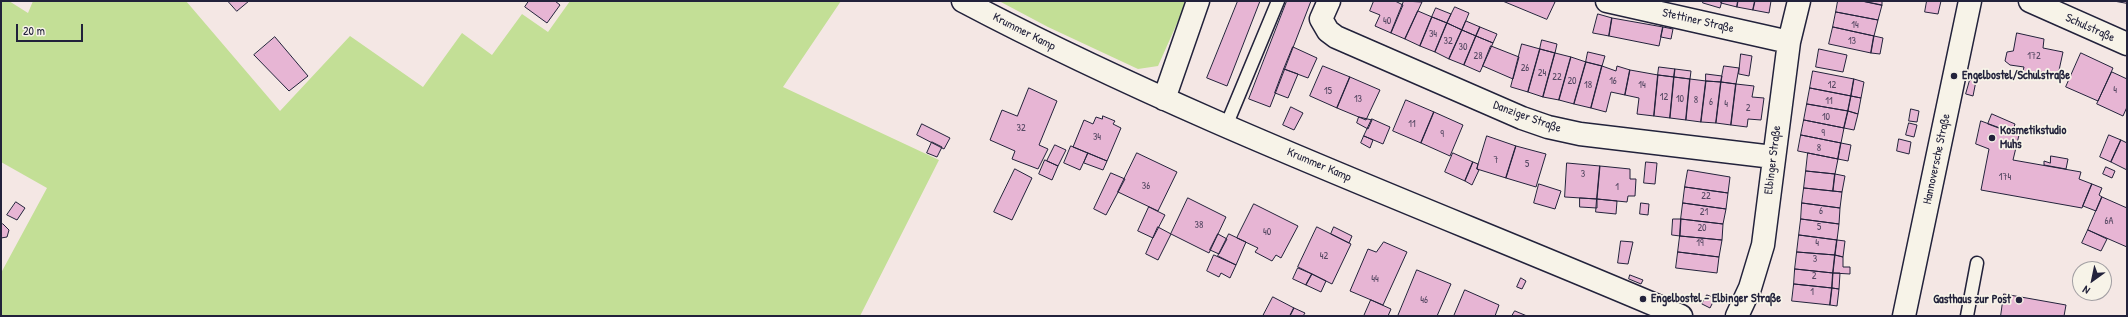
<!DOCTYPE html>
<html>
<head>
<meta charset="utf-8">
<style>
	body { margin:0 }
	#map { position:relative; width:2128px; height:317px; overflow:hidden; background:#f4e7e4; font-family:"Patrick Hand",sans-serif }
	canvas { display:block }
	.frame { position:absolute; inset:0; border:2px solid #22223b; pointer-events:none }
	.north { position:absolute; left:2072px; top:261px; width:40px; height:40px; box-sizing:border-box; background:#f7f3e8; border:1px solid #a29fa3; border-radius:50%; rotate:213deg; font-size:11px; font-weight:700; line-height:16px; text-align:center; color:#22223b }
	.north::after { content:''; display:block; margin:auto; width:14px; height:18px; background:#22223b; clip-path:polygon(50% 0,100% 100%,50% 72%,0 100%) }
	.scale { position:absolute; left:16px; top:24px; width:67px; height:18px; box-sizing:border-box; border:2px solid #22223b; border-top:0; padding-left:5px; font-size:12px; line-height:14px; white-space:nowrap; color:#22223b; -webkit-text-stroke:3px #f7f3e8; paint-order:stroke }
</style>
</head>
<body>
<div id="map">
<canvas width="2128" height="317"></canvas>
<div class="frame"></div>
<div class="north">N</div>
<div class="scale">20 m</div>
</div>
<script>
const g = document.querySelector('canvas').getContext('2d');
g.lineJoin = 'round';
function fill(path, color) {
  g.fillStyle = color;
  g.fill(path, 'evenodd');
}
function trace(path, color, width, dash) {
  g.strokeStyle = color;
  g.lineWidth = width;
  g.lineCap = dash ? 'butt' : 'round';
  g.setLineDash(dash || []);
  g.stroke(path);
}
function write(font, color, halo, rows, align = 'center') {
  g.font = font + ' "Patrick Hand",sans-serif';
  g.lineWidth = 3.5;
  g.setLineDash([]);
  g.textBaseline = 'middle';
  g.strokeStyle = halo;
  g.fillStyle = color;
  for (const [text, x, y, turn = 0] of rows) {
    g.save();
    g.translate(x, y);
    g.rotate((+turn || 0) * Math.PI / 180);
    g.textAlign = isNaN(turn) ? turn : align;
    if (halo) g.strokeText(text, 0, 0);
    g.fillText(text, 0, 0);
    g.restore();
  }
}
const green = new Path2D(`
	M1 1H9L28 13 33 1H186L280 111 350 36 423 87 462 33 492 55 522 14 548 32 570 1H841L783 87 939 160 860 316H1V273L47 188 1 162Z
	M999 1H1187L1158 66 1138 69 1048 27Z`);
const building = new Path2D(`
	M228 1H249L237 11Z
	M529 1H555L560 5 547 23 525 7Z
	M1238 1H1260L1227 86 1207 78Z
	M1287 1H1311L1270 107 1249 99Z
	M1374 1H1395L1403 5 1391 33 1375 26 1380 15 1370 11Z
	M1404 1 1422 2 1405 39 1391 33Z
	M1503 1H1553L1555 2 1547 19Z
	M1703 1H1722L1720 8 1703 3Z
	M1722 1H1738L1737 7 1721 3Z
	M1738 1H1755L1753 10 1737 7Z
	M1755 1H1771L1769 13 1753 10Z
	M1838 1H1862L1882 5 1878 20 1836 12Z
	M1862 1H1882V5Z
	M1927 1H1941L1938 14 1925 12Z
	M2114 1H2127V3Z
	M1455 7 1469 13 1462 30 1447 23Z
	M1436 8 1451 14 1447 23 1432 17Z
	M1418 11 1432 17 1420 46 1405 39Z
	M1836 12 1878 20 1874 36 1833 27Z
	M1598 14 1612 18 1609 36 1593 33Z
	M1432 17 1447 23 1435 52 1420 46Z
	M1612 18 1663 27 1659 46 1609 36Z
	M1466 21 1480 27 1476 36 1462 30Z
	M1447 23 1462 30 1449 59 1435 52Z
	M1480 27 1497 34 1493 43 1476 36Z
	M1663 27 1673 29 1671 39 1661 37Z
	M1833 27 1874 36 1871 53 1829 44Z
	M1462 30 1476 36 1464 65 1449 59Z
	M2017 33 2044 39 2043 48 2063 52 2058 75 2036 71 2035 77 2022 75 2024 67 2010 65 2005 61 2007 52 2013 51Z
	M1476 36 1493 43 1480 72 1464 65Z
	M1874 36 1883 38 1880 54 1871 53Z
	M275 37 308 76 289 91 254 55Z
	M1542 40 1557 44 1555 53 1540 49Z
	M1522 44 1540 49 1528 92 1511 87Z
	M1491 46 1519 57 1513 79 1483 66Z
	M1293 47 1317 58 1308 78 1284 69Z
	M1540 49 1555 53 1543 97 1528 92Z
	M1819 49 1847 55 1843 72 1816 67Z
	M1588 52 1605 56 1602 66 1586 62Z
	M1555 53 1571 57 1559 100 1543 97Z
	M2081 53 2113 68 2098 101 2066 87Z
	M1741 54 1752 56 1749 76 1739 74Z
	M1571 57 1586 62 1574 104 1559 100Z
	M1586 62 1602 66 1591 108 1574 104Z
	M1323 66 1350 77 1337 108 1310 96Z
	M1602 66 1616 71 1617 66 1630 70 1625 95 1611 92 1606 112 1591 108Z
	M1724 66 1739 68 1736 84 1721 82Z
	M1659 67 1675 69 1674 77 1658 75Z
	M1284 69 1298 74 1288 98 1275 93Z
	M1675 69 1691 71 1690 79 1674 77Z
	M1630 70 1658 75 1654 116 1637 114 1639 98 1625 95Z
	M1813 71 1854 79 1851 96 1810 88Z
	M2112 72 2127 79V107L2123 116 2097 104Z
	M1706 74 1722 76 1721 82 1706 81Z
	M1658 75 1674 77 1670 118 1654 116Z
	M1350 77 1380 90 1366 120 1337 108Z
	M1674 77 1690 79 1686 120 1670 118Z
	M1690 79 1706 81 1701 122 1686 120Z
	M1854 79 1864 82 1861 98 1851 96Z
	M1970 80 1976 81 1973 96 1966 94Z
	M1706 81 1721 82 1716 123 1701 122Z
	M1721 82 1736 84 1731 125 1716 123Z
	M1736 84 1754 86 1752 97 1764 98 1761 120 1748 119 1747 127 1731 125Z
	M1029 88 1057 101 1039 145 1048 149 1038 169 1012 159 1015 151 990 140 1002 110 1017 116Z
	M1810 88 1851 96 1848 111 1807 104Z
	M1851 96 1861 98 1858 114 1848 111Z
	M1406 100 1434 112 1421 143 1393 131Z
	M1807 104 1848 111 1844 128 1804 120Z
	M1291 107 1303 113 1294 130 1283 125Z
	M1911 109 1919 111 1917 122 1909 121Z
	M1848 111 1858 114 1854 130 1844 128Z
	M1434 112 1463 125 1450 156 1421 143Z
	M1992 114 2015 124 2012 133 1988 124Z
	M1103 116 1115 121 1113 124 1121 128 1107 161 1073 147 1084 120 1093 124 1096 117 1102 119Z
	M1359 117 1372 120 1368 129 1357 123Z
	M1372 119 1390 127 1383 144 1364 136Z
	M1804 120 1844 128 1841 143 1801 135Z
	M1981 121 2019 135 2013 160 2081 172 2079 179 2092 184 2082 208 1981 190 1989 149 1976 144Z
	M1909 123 1917 125 1914 137 1906 135Z
	M922 124 950 138 944 149 917 135Z
	M1801 135 1841 143 1838 159 1798 151Z
	M2109 135 2121 140 2111 162 2100 157Z
	M1364 136 1373 140 1370 148 1361 143Z
	M1487 136 1516 146 1506 178 1477 169Z
	M1899 139 1911 142 1909 154 1897 151Z
	M2121 140 2127 143V170L2111 162Z
	M932 142 942 147 937 157 927 153Z
	M1841 143 1851 145 1848 161 1838 159Z
	M1055 145 1066 150 1058 166 1047 161Z
	M1071 146 1088 153 1080 170 1064 163Z
	M1516 146 1546 154 1536 187 1506 178Z
	M1088 153 1107 161 1103 170 1084 163Z
	M1137 153 1177 172 1158 211 1118 192Z
	M1453 153 1473 162 1465 181 1445 172Z
	M1808 153 1838 159 1835 174 1806 171Z
	M2051 156 2068 159 2066 169 2044 165V161L2050 163Z
	M1045 160 1058 166 1052 180 1039 174Z
	M1473 162 1478 164 1477 169 1479 170 1472 185 1465 181Z
	M1646 162 1657 163 1655 184 1644 183Z
	M1567 163 1600 166 1597 199 1565 197Z
	M1600 166 1630 169V179H1636L1635 196H1628L1627 202 1597 199Z
	M2106 167 2115 171 2112 178 2103 174Z
	M1015 169 1032 178 1012 220 994 212Z
	M1688 170 1730 177 1728 193 1685 187Z
	M1806 171 1835 174 1833 191 1804 188Z
	M1111 173 1125 179 1106 215 1094 209Z
	M1835 174 1845 176 1842 192 1833 191Z
	M1539 184 1561 191 1555 209 1534 203Z
	M2092 184 2102 188 2099 195 2102 197 2096 211 2083 206Z
	M1685 187 1728 193 1726 209 1683 203Z
	M1804 188 1842 192 1840 208 1802 203Z
	M2102 197 2127 208V247L2088 230Z
	M1188 198 1226 217 1209 253 1171 234Z
	M1580 198 1597 199V208L1580 207Z
	M1597 199 1617 201 1616 214 1596 212Z
	M16 202 25 208 17 220 7 215Z
	M1641 203 1649 204 1648 215 1640 214Z
	M1683 203 1726 209 1723 224 1681 219Z
	M1802 203 1840 208 1839 224 1801 219Z
	M1254 204 1298 226 1281 258 1276 255 1272 261 1255 252 1258 248 1237 238Z
	M1149 207 1165 215 1153 238 1138 231Z
	M1673 219H1681L1680 236 1672 235Z
	M1681 219 1723 224 1722 240 1680 236Z
	M1801 219 1839 224 1837 240 1799 235Z
	M3 224 9 230 7 237 1 238V225Z
	M1158 227 1171 234 1158 260 1146 254Z
	M1317 227 1351 244 1332 284 1298 267Z
	M1334 227 1352 236 1349 243 1331 234Z
	M2088 230 2107 239 2101 251 2082 243Z
	M1218 234 1227 239 1219 254 1210 250Z
	M1229 234 1246 242 1236 265 1218 256Z
	M1799 235 1837 240 1835 255 1797 252Z
	M1680 236 1722 240 1719 257 1678 252Z
	M1837 240 1845 241 1843 257 1835 255Z
	M1621 241 1633 242 1628 264 1618 263Z
	M1384 242 1407 252 1383 305 1350 291 1368 249 1376 252Z
	M1678 252 1719 257 1717 273 1676 268Z
	M1797 252 1835 255 1833 273 1795 269Z
	M1214 255 1236 265 1230 278 1221 273 1219 277 1207 271Z
	M1835 255 1843 257V267H1850V274L1833 273Z
	M1298 268 1312 274 1306 285 1293 279Z
	M1795 269 1833 273 1832 288 1794 284Z
	M1417 270 1451 284 1437 316H1398Z
	M1833 273H1840L1839 289 1832 288Z
	M1312 274 1326 281 1321 292 1306 285Z
	M1630 275 1643 280 1641 284 1629 279Z
	M1521 278 1526 281 1522 289 1517 287Z
	M1794 284 1832 288 1830 305 1792 301Z
	M1832 288 1839 289 1837 306 1830 305Z
	M1465 290 1499 305 1495 316H1454Z
	M2004 294 2066 305 2064 316H2001Z
	M1707 295 1715 298 1710 308 1702 304Z
	M1273 297 1294 308 1290 316H1263Z
	M1371 300 1391 309 1388 316H1364Z
	M1294 308 1305 313 1303 316H1290Z
	M1515 311 1527 316H1512Z`);
const lane = new Path2D(`
	M1226 126 1278 1
	M1967 316 1977 263`);
const street = new Path2D(`
	M963 1C1194 123 1441 213 1681 316
	M1329 1 1321 19 1328 31 1336 37 1522 118 1548 127 1580 134 1773 157
	M1607 1 1789 42
	M2030 1 2127 44
	M1164 99 1198 1
	M1737 316 1750 288 1763 245 1789 42 1799 1`);
const secondary = new Path2D(`
	M1904 316 1970 1`);
const markers = [
	[1954,76,4,"#22223b"],
	[1992,138,4,"#22223b"],
	[1643,299,4,"#22223b"],
	[2019,300,4,"#22223b"]
];
const numberNames = [
	["40",1387,21],
	["14",1855,25],
	["34",1433,34],
	["32",1448,41],
	["13",1852,41],
	["30",1463,47],
	["28",1478,56],
	["172",2034,56],
	["26",1525,68],
	["24",1542,73],
	["22",1557,77],
	["20",1572,81],
	["16",1613,81],
	["18",1588,85],
	["14",1642,85],
	["12",1832,85],
	["4",2115,90],
	["15",1328,91],
	["12",1664,97],
	["13",1358,99],
	["10",1680,99],
	["8",1696,100],
	["11",1829,101],
	["6",1711,102],
	["4",1726,104],
	["2",1748,108],
	["10",1826,117],
	["11",1412,124],
	["32",1021,128],
	["9",1823,133],
	["9",1442,134],
	["34",1097,137],
	["8",1819,148],
	["7",1496,160],
	["5",1527,164],
	["3",1583,174],
	["174",2005,177],
	["36",1146,186],
	["1",1617,187],
	["22",1706,196],
	["6",1821,211],
	["21",1704,212],
	["6A",2109,221],
	["38",1199,225],
	["5",1819,227],
	["20",1702,228],
	["40",1267,232],
	["19",1700,243],
	["4",1817,243],
	["42",1324,256],
	["3",1815,259],
	["2",1814,276],
	["44",1375,279],
	["1",1812,292],
	["46",1424,300]
];
const streetNames = [
	["Stettiner Straße",1698,21,13],
	["Schulstraße",2090,28,24],
	["Krummer Kamp",1024,32,27],
	["Danziger Straße",1527,117,20],
	["Hannoversche Straße",1937,159,-78],
	["Elbinger Straße",1773,160,-83],
	["Krummer Kamp",1319,165,23]
];
const poiNames = [
	["Engelbostel/Schulstraße",1962,76],
	["Kosmetikstudio",2000,131],
	["Muhs",2000,145],
	["Engelbostel - Elbinger Straße",1651,299],
	["Gasthaus zur Post",2011,300,"right"]
];
fill(green, '#c3df96');
fill(building, '#e7b5d4');
trace(building, '#22223b', 1);
trace(lane, '#22223b', 15);
trace(street, '#22223b', 25);
trace(secondary, '#22223b', 25);
trace(lane, '#f7f3e8', 12);
trace(street, '#f7f3e8', 22);
trace(secondary, '#f7f3e8', 22);
for (const [x, y, r, color] of markers) {
  const dot = new Path2D();
  dot.arc(x, y, r, 0, 2 * Math.PI);
  g.fillStyle = color;
  g.fill(dot);
  trace(dot, '#f7f3e8', 1.5);
}
write('10px', '#534761', null, numberNames);
write('12px', '#22223b', '#f7f3e8', streetNames);
write('bold 12px', '#22223b', '#f7f3e8', poiNames, 'left');
</script>
</body>
</html>
